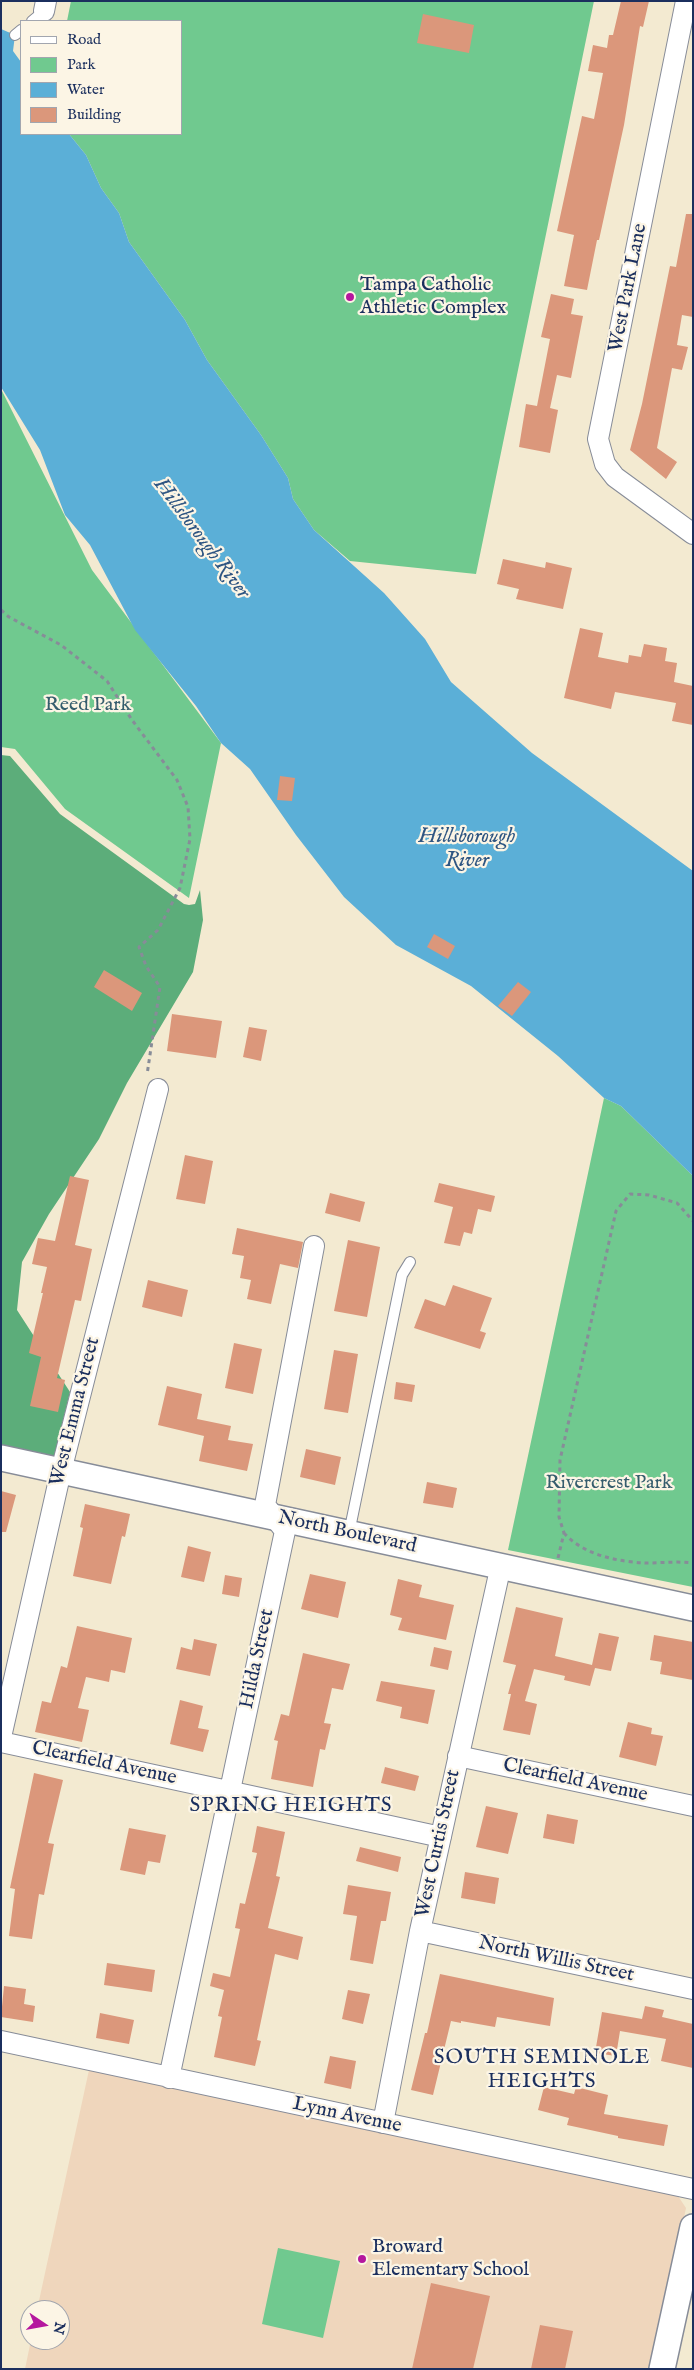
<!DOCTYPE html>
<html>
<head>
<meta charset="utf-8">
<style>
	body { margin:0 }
	#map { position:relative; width:694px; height:2370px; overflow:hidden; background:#f3ead1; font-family:"IM FELL English",serif }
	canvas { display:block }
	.frame { position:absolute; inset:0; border:2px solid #1b2f5e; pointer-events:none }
	.legend { position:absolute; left:20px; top:20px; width:162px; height:115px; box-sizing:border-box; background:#fcf5e5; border:1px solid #a2a6af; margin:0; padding:6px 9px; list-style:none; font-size:15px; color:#1b2f5e }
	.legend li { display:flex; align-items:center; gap:10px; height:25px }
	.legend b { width:25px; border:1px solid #a2a6af }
	.north { position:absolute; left:20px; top:2300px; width:50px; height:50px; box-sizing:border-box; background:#fcf5e5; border:1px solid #a2a6af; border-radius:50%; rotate:102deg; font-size:14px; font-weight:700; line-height:20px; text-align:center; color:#1b2f5e }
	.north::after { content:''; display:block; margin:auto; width:18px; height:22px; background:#b5179e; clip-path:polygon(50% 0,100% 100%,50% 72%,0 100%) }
</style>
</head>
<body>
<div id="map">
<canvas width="694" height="2370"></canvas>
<div class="frame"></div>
<ul class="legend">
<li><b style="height:6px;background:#fff"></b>Road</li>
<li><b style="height:14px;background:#70c98f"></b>Park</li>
<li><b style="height:14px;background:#5bafd7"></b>Water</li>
<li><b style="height:14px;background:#db977b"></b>Building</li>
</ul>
<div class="north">N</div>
</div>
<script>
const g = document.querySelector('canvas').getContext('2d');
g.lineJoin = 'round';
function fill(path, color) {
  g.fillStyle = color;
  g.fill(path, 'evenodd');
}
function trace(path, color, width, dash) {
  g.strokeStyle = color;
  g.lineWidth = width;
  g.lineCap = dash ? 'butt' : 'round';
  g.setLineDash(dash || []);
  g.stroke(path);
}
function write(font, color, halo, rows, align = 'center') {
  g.font = font + ' "IM FELL English",serif';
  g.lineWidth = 4.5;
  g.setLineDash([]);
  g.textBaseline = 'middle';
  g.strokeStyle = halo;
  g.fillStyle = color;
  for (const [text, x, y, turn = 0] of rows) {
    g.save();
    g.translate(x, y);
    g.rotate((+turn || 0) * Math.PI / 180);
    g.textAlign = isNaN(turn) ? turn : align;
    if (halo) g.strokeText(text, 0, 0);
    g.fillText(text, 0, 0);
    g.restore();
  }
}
const built = new Path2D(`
	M89 2070 678 2196 686 2208 652 2369H25L31 2340H60V2310H37Z`);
const green = new Path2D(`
	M71 1H594L476 574 350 561 314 530 293 499 288 478 261 435 207 360 185 320 129 242 119 213 101 188 86 155 69 134H181V21H67Z
	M1 389 92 570 221 743 189 898 65 809 15 749 1 747Z
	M604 1098 621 1106 693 1176V1587L508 1550Z
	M278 2248 340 2261 323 2338 262 2324Z`);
const forest = new Path2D(`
	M1 755 10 756 60 814 184 904 189 905 195 904 200 890 203 920 193 972 127 1083 99 1139 49 1214 22 1262 17 1310 70 1392 53 1461 1 1449Z`);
const water = new Path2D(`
	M1 29 15 35 13 51 21 62V134H69L86 155 101 188 119 213 129 242 185 320 207 360 261 435 288 478 293 499 314 530 384 593 425 639 451 682 532 753 693 871V1176L621 1106 604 1098 558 1056 471 986 396 945 344 897 296 835 250 769 221 743 196 706 135 630 90 545 65 515 40 450 1 387Z`);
const building = new Path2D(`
	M621 1H649L643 27 640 26 624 125 599 240H597L587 290 564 286 574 235 557 231 582 116 594 119 603 73 588 71 593 45 607 48 609 35H613Z
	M423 14 474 25 469 53 417 43Z
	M686 214H693V317L682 315 677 345 688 347 682 370 672 368 657 448 677 462 666 479 630 450 642 404 670 266 676 267Z
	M551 294 574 299 571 314 583 316 571 378 557 375 550 408 558 410 550 453 519 447 526 404 537 406 550 339 541 337Z
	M503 559 545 568 546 562 572 568 563 609 516 599 519 589 497 584Z
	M580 628 603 633 598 657 628 663 629 655 641 657 644 644 667 648 665 661 677 663 674 682 693 686V725L672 721 676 703 615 692 611 709 564 698Z
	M280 776 295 778 292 801 277 800Z
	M434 934 455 946 448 959 427 947Z
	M104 970 142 993 132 1011 94 987Z
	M518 982 531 992 512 1016 498 1006Z
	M172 1014 222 1021 216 1058 167 1051Z
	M249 1027 267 1030 261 1061 243 1057Z
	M185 1155 213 1161 205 1204 176 1199Z
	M70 1176 89 1180 75 1245 92 1249 81 1301 75 1300 57 1378 65 1380 58 1412 30 1406 41 1357 29 1353 43 1293H41L47 1267 32 1264 38 1238 55 1241Z
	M439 1183 495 1196 491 1212 478 1209 472 1234 464 1232 460 1246 444 1243 453 1207 434 1202Z
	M330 1193 365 1202 360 1222 325 1213Z
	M237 1228 303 1242 298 1268 280 1264 271 1304 247 1299 251 1280 240 1278 244 1256 232 1254Z
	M348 1240 380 1247 367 1317 334 1311Z
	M148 1280 188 1290 182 1317 142 1307Z
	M453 1285 492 1298 480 1331 486 1333 480 1349 414 1328 425 1299 445 1306Z
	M234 1343 262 1349 253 1394 225 1388Z
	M334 1350 358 1354 348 1413 324 1409Z
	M396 1382 415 1385 412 1402 394 1399Z
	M167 1386 202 1394 197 1419 231 1426 228 1440 253 1444 247 1471 199 1461 204 1436 158 1425Z
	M306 1449 341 1457 335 1485 300 1477Z
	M427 1482 457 1488 453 1508 423 1503Z
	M1 1491 16 1495 6 1532H1Z
	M85 1504 130 1514 125 1537 122 1536 111 1584 73 1576 83 1528 80 1527Z
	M188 1546 211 1552 204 1582 181 1577Z
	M310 1574 346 1582 338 1618 301 1609Z
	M225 1575 242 1578 239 1597 222 1594Z
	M398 1579 422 1585 419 1597 454 1605 446 1640 398 1630 402 1618 390 1615Z
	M516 1607 563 1618 555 1656 592 1665 599 1633 619 1637 611 1671 595 1668 590 1686 564 1680 565 1676 534 1669 525 1701 537 1704 530 1735 503 1730 511 1694H508L516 1665 503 1662Z
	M77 1626 132 1638 125 1673 111 1670 109 1682 86 1677 78 1708 89 1710 82 1742 35 1732 42 1701 51 1703 61 1666 67 1668Z
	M654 1635 693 1642V1680L660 1674 662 1662 650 1660Z
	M194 1639 217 1644 210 1676 176 1669 181 1647 192 1650Z
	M434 1647 452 1651 448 1670 430 1666Z
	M303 1653 350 1664 343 1690 332 1688 324 1723 331 1724 325 1750 320 1749 313 1787 271 1779 278 1741 274 1740 281 1714 289 1716Z
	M381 1681 435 1690 428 1724 400 1718 402 1707 376 1701Z
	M180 1700 203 1706 198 1728 209 1730 203 1752 170 1744Z
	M628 1722 652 1728 651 1734 663 1736 656 1766 619 1757Z
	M385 1767 419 1776 415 1791 381 1783Z
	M34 1773 63 1780 48 1843 54 1844 44 1895 39 1894 32 1939 9 1936 15 1889 10 1888Z
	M486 1806 518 1813 508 1854 476 1847Z
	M547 1814 578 1820 574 1844 543 1838Z
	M257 1826 285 1832 276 1876 280 1877 268 1928 303 1937 298 1960 275 1954 257 2040 261 2041 255 2066 214 2057 222 2017 218 2016 224 1990 210 1986 213 1973 230 1977 240 1929 235 1928 240 1903 245 1904 257 1853 252 1852Z
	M129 1828 166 1835 160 1863 148 1861 145 1875 120 1870Z
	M360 1847 401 1857 398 1872 356 1861Z
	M465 1872 499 1878 495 1904 461 1898Z
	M348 1885 391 1892 386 1921H381L373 1964 350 1960 357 1916 343 1914Z
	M107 1963 155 1970 152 1992 104 1985Z
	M440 1974 554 1998 550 2026 497 2017 495 2027 461 2021V2023L451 2021 433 2095 411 2090 425 2033H427Z
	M4 1986 26 1989 24 2004 35 2006 33 2022 1 2017Z
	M348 1990 370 1994 363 2024 342 2019Z
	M645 2006 664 2010 662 2017 693 2024V2068L661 2061 666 2039 620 2031 616 2056 595 2053 602 2012 642 2019Z
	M100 2013 134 2020 129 2044 96 2038Z
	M330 2056 356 2061 351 2089 324 2083Z
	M544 2087 574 2094 576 2087 608 2095 604 2114 668 2125 664 2146 618 2138V2136L567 2125 569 2118 538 2110Z
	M431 2283 490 2296 473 2369H412Z
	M540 2325 573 2331 565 2369H531Z`);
const path = new Path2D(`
	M1 610 9 617 61 645 107 681 132 720 177 780 188 807 190 839 180 888 158 930 139 947 146 966 160 987 147 1075
	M564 1533C583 1555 619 1562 646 1563 662 1563 677 1561 693 1563
	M558 1558 564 1533 559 1517 560 1460 616 1211 630 1194 649 1195 677 1203 693 1221`);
const service = new Path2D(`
	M32 21 44 11
	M15 35 21 30
	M349 1533 402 1275 410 1262`);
const minor = new Path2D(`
	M686 1 598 439 605 464 615 477 693 534
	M44 11 46 1
	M1 1737 61 1471 158 1089
	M1 1742 441 1837
	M458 1756 693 1806
	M420 1931 693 1989
	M1 2041 693 2189
	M169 2078 285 1531 265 1505 314 1246
	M383 2123 420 1931 501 1565`);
const tertiary = new Path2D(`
	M1 1458 693 1608
	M662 2369 693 2227`);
const markers = [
	[350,297,5,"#b5179e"],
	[362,2259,5,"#b5179e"]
];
const poiNames = [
	["Tampa Catholic",360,286],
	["Athletic Complex",360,309],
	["Broward",372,2248],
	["Elementary School",372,2271]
];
const streetNames = [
	["West Park Lane",629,288,-79],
	["West Emma Street",76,1412,-76],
	["North Boulevard",347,1533,12],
	["Hilda Street",258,1659,-78],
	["Clearfield Avenue",104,1764,12],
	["Clearfield Avenue",575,1781,12],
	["West Curtis Street",439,1844,-78],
	["North Willis Street",556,1960,12],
	["Lynn Avenue",347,2116,12]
];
const parkNames = [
	["Reed Park",88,706],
	["Rivercrest Park",609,1484]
];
const waterNames = [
	["Hillsborough River",201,539,53],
	["Hillsborough",467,838],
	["River",467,862]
];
const neighbourhoodNames = [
	["SPRING HEIGHTS",291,1807],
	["SOUTH SEMINOLE",542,2059],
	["HEIGHTS",542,2083]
];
fill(built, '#efd6bc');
fill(green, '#70c98f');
fill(forest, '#5cad7a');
fill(water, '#5bafd7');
fill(building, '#db977b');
trace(service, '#878c98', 12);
trace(minor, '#878c98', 22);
trace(tertiary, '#878c98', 28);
trace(path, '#878c98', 3, [4, 4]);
trace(service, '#fff', 10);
trace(minor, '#fff', 20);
trace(tertiary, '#fff', 25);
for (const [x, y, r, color] of markers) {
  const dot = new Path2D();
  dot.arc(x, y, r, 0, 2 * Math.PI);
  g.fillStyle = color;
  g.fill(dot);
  trace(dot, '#fcf5e5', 2);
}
write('20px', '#1b2f5e', '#fcf5e5', poiNames, 'left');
write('20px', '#1b2f5e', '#fcf5e5', streetNames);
write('20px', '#355d6d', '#fcf5e5', parkNames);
write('italic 21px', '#2e5582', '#fcf5e5', waterNames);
g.letterSpacing = '1px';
write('21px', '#1b2f5e', '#fcf5e5', neighbourhoodNames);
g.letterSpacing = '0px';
</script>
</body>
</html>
